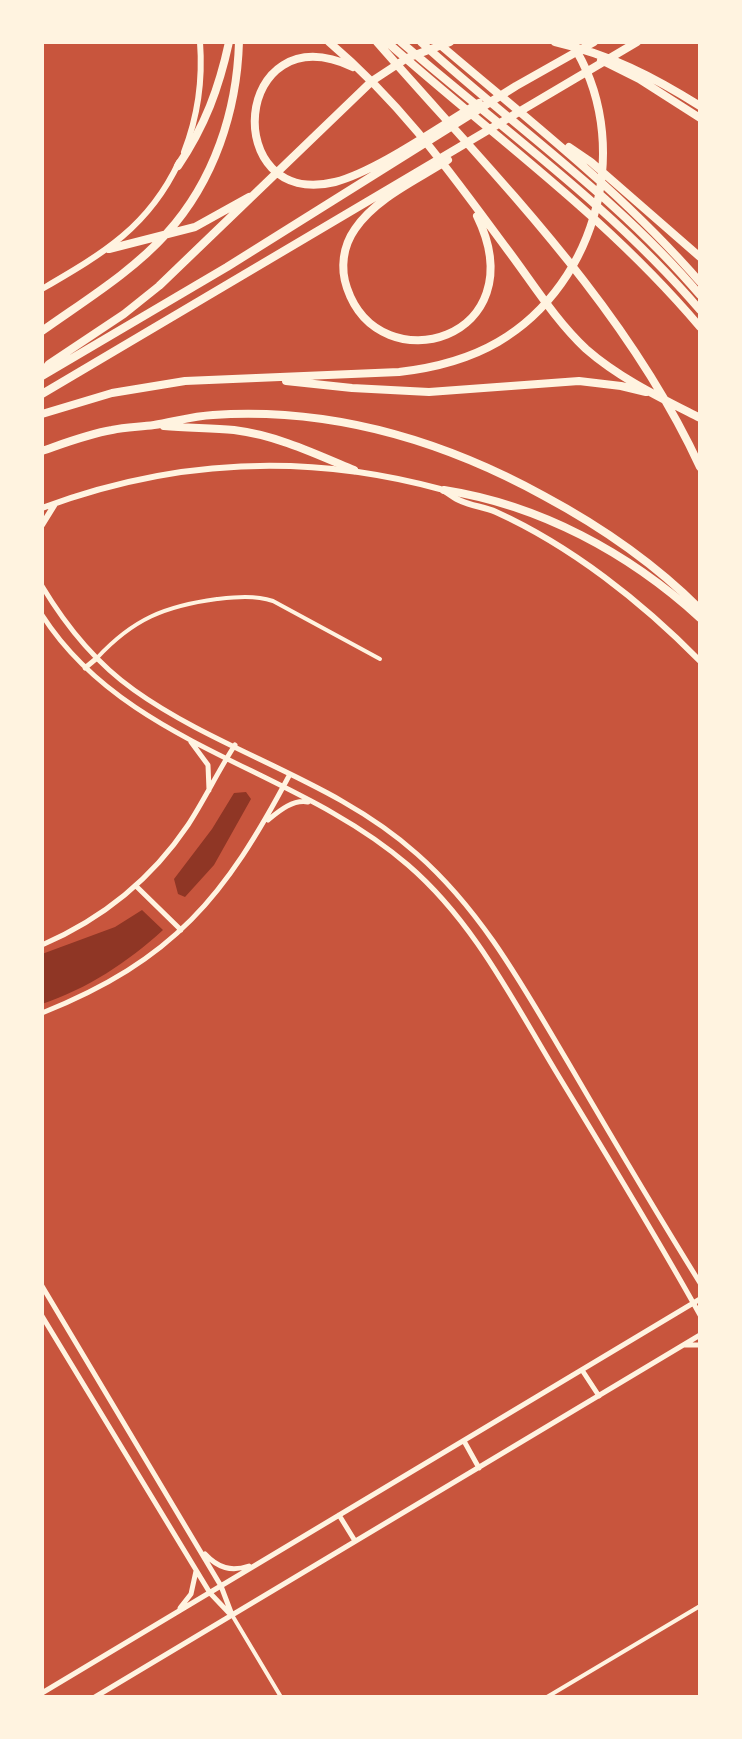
<!DOCTYPE html>
<html>
<head>
<meta charset="utf-8">
<style>
	body { margin:0 }
	#map { position:relative; width:742px; height:1739px; overflow:hidden; background:#c8553d; font-family:"Alegreya Sans",sans-serif }
	canvas { display:block }
	.frame { position:absolute; inset:0; border:44px solid #fff3e0; pointer-events:none }
</style>
</head>
<body>
<div id="map">
<canvas width="742" height="1739"></canvas>
<div class="frame"></div>
</div>
<script>
const g = document.querySelector('canvas').getContext('2d');
g.lineJoin = 'round';
function fill(path, color) {
  g.fillStyle = color;
  g.fill(path, 'evenodd');
}
function trace(path, color, width, dash) {
  g.strokeStyle = color;
  g.lineWidth = width;
  g.lineCap = dash ? 'butt' : 'round';
  g.setLineDash(dash || []);
  g.stroke(path);
}
const water = new Path2D(`
	M246 792 251 799 214 865 185 897 178 894 174 879 212 829 234 793Z
	M142 910 163 930C128 962 87 989 42 1004V954L115 927Z`);
const minor = new Path2D(`
	M97 658C133 619 165 606 217 599 236 597 254 595 273 601L380 659
	M232 1615 281 1697
	M547 1697 700 1606`);
const tertiary = new Path2D(`
	M42 586C66 626 96 663 134 690 222 753 335 780 417 854 485 914 526 992 572 1069 614 1141 656 1212 700 1283
	M42 615C126 746 295 767 408 865 473 921 511 997 555 1070 604 1151 654 1232 700 1315
	M85 668 97 658
	M191 742 208 765 209 790
	M268 820C279 811 293 799 308 802
	M136 886 181 930
	M42 945C102 919 151 880 188 825 205 799 218 771 235 745
	M42 1013C174 960 225 897 290 774
	M42 1286 221 1586 232 1615
	M42 1316 210 1593 229 1613
	M685 1345H700
	M582 1370 599 1396
	M464 1441 479 1468
	M339 1515 355 1541
	M205 1554C218 1568 231 1572 249 1566
	M180 1608 191 1594 196 1571
	M42 1693 700 1299
	M95 1697 700 1335`);
const secondary = new Path2D(`
	M184 152C198 116 203 81 200 42
	M42 289C102 254 148 228 179 162
	M42 508C173 459 304 452 440 489 448 492 453 498 461 501 472 506 485 507 496 512 571 546 642 602 700 661
	M42 525 55 504`);
const motorway = new Path2D(`
	M329 42C403 105 450 172 507 249 532 282 555 320 586 349 619 378 661 398 700 418
	M377 42C494 176 624 303 700 467
	M387 42C495 138 605 215 700 327
	M401 42C503 130 612 207 700 310
	M421 42C514 127 618 198 700 295
	M555 42C611 55 652 76 700 106
	M438 43C528 120 622 192 700 282
	M601 60 639 79 700 118
	M353 67C232 11 219 210 335 182 377 171 440 126 479 103
	M569 147 591 162 700 257
	M448 160C417 180 376 198 355 229 343 246 340 268 347 288 380 385 537 339 477 216
	M178 166C205 126 219 88 229 42
	M109 249 195 227 249 197
	M42 331C84 301 132 272 167 233 214 181 237 111 239 42
	M42 373 49 364 124 314 159 286 372 81 407 58 450 42
	M42 376 227 267 516 86 594 42
	M286 381 352 388 429 392 579 381 621 386 646 392
	M42 394 637 42
	M42 414 112 393 185 381 399 372C434 368 467 360 498 342 599 283 635 140 571 42
	M164 426C187 428 211 428 234 430 276 435 316 454 354 470
	M42 451C65 443 88 434 112 430 125 427 140 427 154 425 173 422 193 416 213 415 331 407 442 440 544 496 600 526 655 564 700 609
	M444 490C540 505 629 553 700 618`);
fill(water, '#8f3625');
trace(minor, '#fff3e0', 4);
trace(tertiary, '#fff3e0', 5);
trace(secondary, '#fff3e0', 6);
trace(motorway, '#fff3e0', 8);
</script>
</body>
</html>
